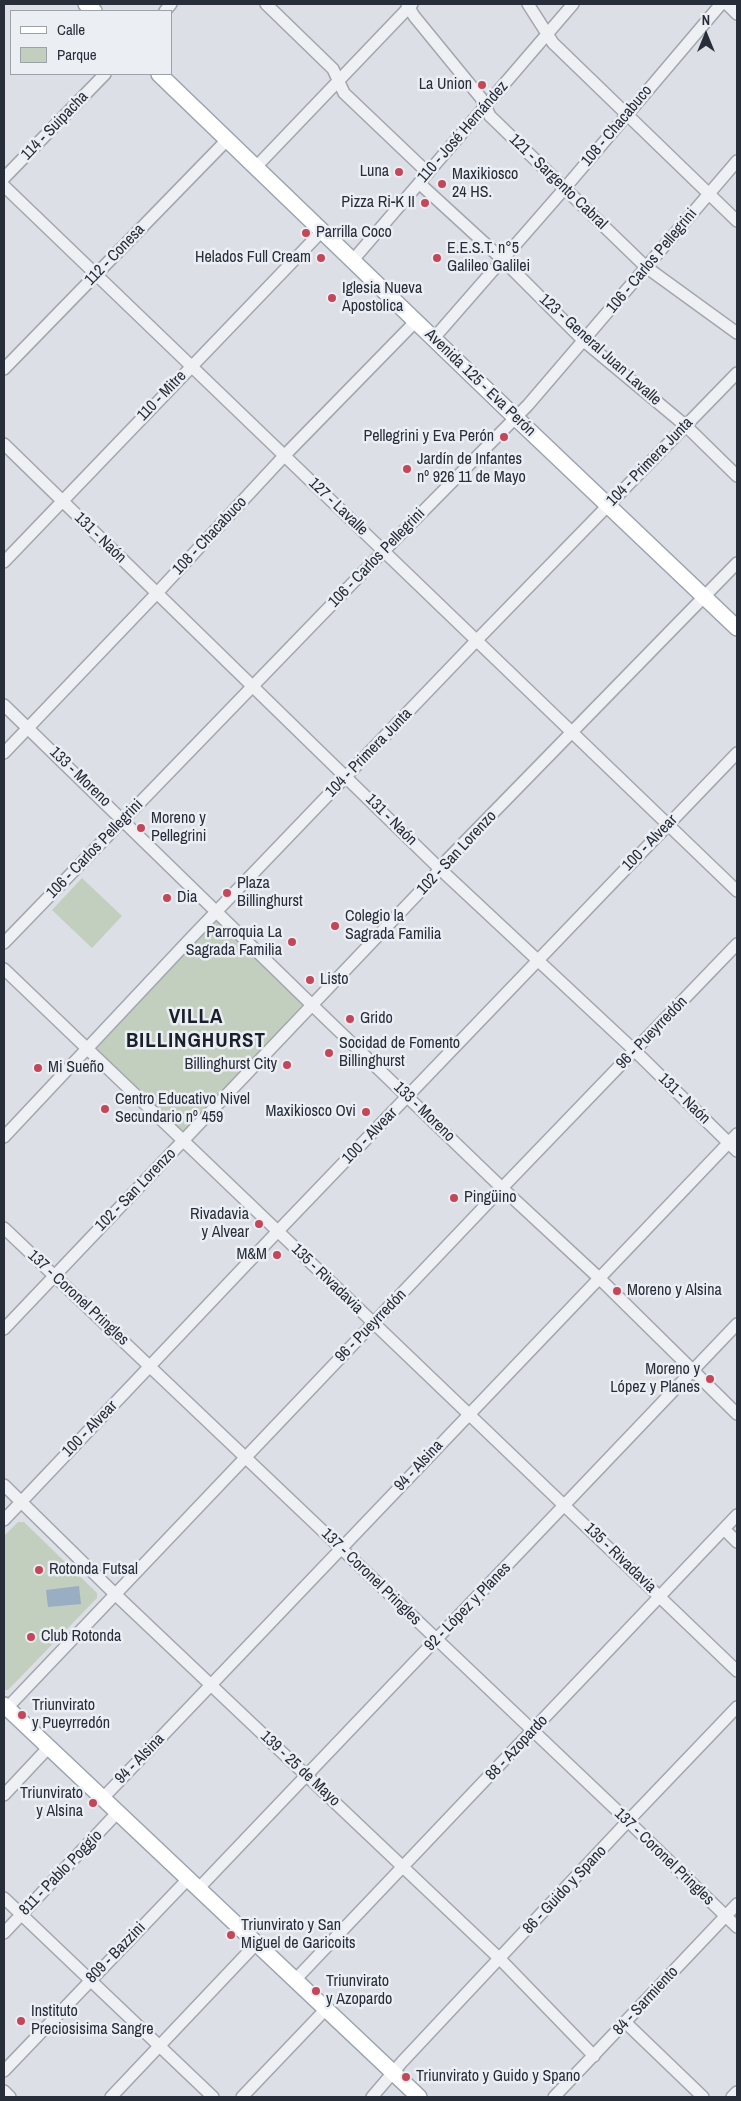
<!DOCTYPE html>
<html>
<head>
<meta charset="utf-8">
<style>
	body { margin:0 }
	#map { position:relative; width:741px; height:2101px; overflow:hidden; background:#dcdfe5; font-family:"Archivo Narrow",sans-serif }
	canvas { display:block }
	.frame { position:absolute; inset:0; border:5px solid #272e3a; pointer-events:none }
	.legend { position:absolute; left:10px; top:10px; width:162px; height:65px; box-sizing:border-box; background:#ebeef3; border:1px solid #9da1a9; margin:0; padding:6px 9px; list-style:none; font-size:15px; color:#272e3a }
	.legend li { display:flex; align-items:center; gap:10px; height:25px }
	.legend b { width:25px; border:1px solid #9da1a9 }
	.north { position:absolute; left:681px; top:10px; width:50px; height:50px; -webkit-text-stroke:4px #ebeef3; paint-order:stroke; rotate:0deg; font-size:14px; font-weight:700; line-height:20px; text-align:center; color:#272e3a }
	.north::after { content:''; display:block; margin:auto; width:18px; height:22px; background:#272e3a; clip-path:polygon(50% 0,100% 100%,50% 72%,0 100%) }
</style>
</head>
<body>
<div id="map">
<canvas width="741" height="2101"></canvas>
<div class="frame"></div>
<ul class="legend">
<li><b style="height:6px;background:#fff"></b>Calle</li>
<li><b style="height:14px;background:#c2cebe"></b>Parque</li>
</ul>
<div class="north">N</div>
</div>
<script>
const g = document.querySelector('canvas').getContext('2d');
g.lineJoin = 'round';
function fill(path, color) {
  g.fillStyle = color;
  g.fill(path, 'evenodd');
}
function trace(path, color, width, dash) {
  g.strokeStyle = color;
  g.lineWidth = width;
  g.lineCap = dash ? 'butt' : 'round';
  g.setLineDash(dash || []);
  g.stroke(path);
}
function write(font, color, halo, rows, align = 'center') {
  g.font = font + ' "Archivo Narrow",sans-serif';
  g.lineWidth = 5;
  g.setLineDash([]);
  g.textBaseline = 'middle';
  g.strokeStyle = halo;
  g.fillStyle = color;
  for (const [text, x, y, turn = 0] of rows) {
    g.save();
    g.translate(x, y);
    g.rotate((+turn || 0) * Math.PI / 180);
    g.textAlign = isNaN(turn) ? turn : align;
    if (halo) g.strokeText(text, 0, 0);
    g.fillText(text, 0, 0);
    g.restore();
  }
}
const green = new Path2D(`
	M82 878 122 916 92 948 52 910Z
	M216 921 221 923 304 1003 183 1134 94 1051 212 922Z
	M18 1522H24L97 1593V1598L8 1690H4V1536Z`);
const water = new Path2D(`
	M79 1586 81 1604 48 1607 46 1590Z`);
const minor = new Path2D(`
	M266 4 333 69 344 93 428 173
	M407 4 414 16 481 98 490 116 646 267 737 333
	M528 4 553 43 737 221
	M727 4 737 14
	M165 11 171 4
	M255 168 412 4
	M4 178 105 74
	M419 183 503 260 584 341 686 426 737 476
	M4 186 737 891
	M353 260 573 4
	M434 338 565 188 721 4
	M4 369 226 141
	M4 444 440 869 635 1051 737 1151
	M4 562 322 231
	M4 705 311 1004 502 1188 598 1277 737 1414
	M4 753 157 593 285 455 416 321
	M4 943 372 563 528 405 737 161
	M4 969 737 1671
	M4 1137 190 939 476 641 737 373
	M4 1228 628 1821 737 1927
	M4 1329 430 881 448 859 737 563
	M4 1485 116 1595 500 1959 594 2056
	M4 1520 278 1231 737 753
	M724 1529 737 1542
	M7 1708 502 1188 737 944
	M4 1795 48 1748
	M102 1799 737 1134
	M198 1889 737 1324
	M4 1898 213 2097
	M4 1933 117 1813
	M295 1980 737 1515
	M626 2023 703 2097
	M4 2071 188 1879
	M4 2091 10 2097
	M111 2097 256 1944
	M242 2097 326 2009
	M372 2097 402 2062 628 1821 737 1707
	M554 2097 737 1904
	M732 2097 737 2092`);
const major = new Path2D(`
	M86 4 94 11
	M159 74 515 417 737 628
	M4 1705 419 2097`);
const markers = [
	[482,85,5,"#c44759"],
	[399,172,5,"#c44759"],
	[442,184,5,"#c44759"],
	[425,203,5,"#c44759"],
	[306,233,5,"#c44759"],
	[321,258,5,"#c44759"],
	[437,258,5,"#c44759"],
	[332,298,5,"#c44759"],
	[504,437,5,"#c44759"],
	[407,469,5,"#c44759"],
	[141,828,5,"#c44759"],
	[227,893,5,"#c44759"],
	[167,898,5,"#c44759"],
	[335,926,5,"#c44759"],
	[292,942,5,"#c44759"],
	[310,980,5,"#c44759"],
	[350,1019,5,"#c44759"],
	[329,1053,5,"#c44759"],
	[287,1065,5,"#c44759"],
	[38,1068,5,"#c44759"],
	[105,1109,5,"#c44759"],
	[366,1112,5,"#c44759"],
	[454,1198,5,"#c44759"],
	[259,1224,5,"#c44759"],
	[277,1255,5,"#c44759"],
	[617,1291,5,"#c44759"],
	[710,1379,5,"#c44759"],
	[39,1570,5,"#c44759"],
	[31,1637,5,"#c44759"],
	[22,1715,5,"#c44759"],
	[93,1803,5,"#c44759"],
	[231,1935,5,"#c44759"],
	[316,1991,5,"#c44759"],
	[21,2021,5,"#c44759"],
	[406,2077,5,"#c44759"]
];
const poiNames = [
	["La Union",472,85,"right"],
	["Luna",389,172,"right"],
	["Maxikiosco",452,175],
	["24 HS.",452,193],
	["Pizza Ri-K II",415,203,"right"],
	["Parrilla Coco",316,233],
	["E.E.S.T. n°5",447,249],
	["Galileo Galilei",447,267],
	["Helados Full Cream",311,258,"right"],
	["Iglesia Nueva",342,289],
	["Apostolica",342,307],
	["Pellegrini y Eva Perón",494,437,"right"],
	["Jardín de Infantes",417,460],
	["nº 926 11 de Mayo",417,478],
	["Moreno y",151,819],
	["Pellegrini",151,837],
	["Plaza",237,884],
	["Billinghurst",237,902],
	["Dia",177,898],
	["Colegio la",345,917],
	["Sagrada Familia",345,935],
	["Parroquia La",282,933,"right"],
	["Sagrada Familia",282,951,"right"],
	["Listo",320,980],
	["Grido",360,1019],
	["Socidad de Fomento",339,1044],
	["Billinghurst",339,1062],
	["Billinghurst City",277,1065,"right"],
	["Mi Sueño",48,1068],
	["Centro Educativo Nivel",115,1100],
	["Secundario nº 459",115,1118],
	["Maxikiosco Ovi",356,1112,"right"],
	["Pingüino",464,1198],
	["Rivadavia",249,1215,"right"],
	["y Alvear",249,1233,"right"],
	["M&M",267,1255,"right"],
	["Moreno y Alsina",627,1291],
	["Moreno y",700,1370,"right"],
	["López y Planes",700,1388,"right"],
	["Rotonda Futsal",49,1570],
	["Club Rotonda",41,1637],
	["Triunvirato",32,1706],
	["y Pueyrredón",32,1724],
	["Triunvirato",83,1794,"right"],
	["y Alsina",83,1812,"right"],
	["Triunvirato y San",241,1926],
	["Miguel de Garicoits",241,1944],
	["Triunvirato",326,1982],
	["y Azopardo",326,2000],
	["Instituto",31,2012],
	["Preciosisima Sangre",31,2030],
	["Triunvirato y Guido y Spano",416,2077]
];
const streetNames = [
	["114 - Suipacha",55,126,-46],
	["108 - Chacabuco",617,126,-50],
	["110 - José Hernández",463,132,-49],
	["121 - Sargento Cabral",558,182,44],
	["112 - Conesa",115,255,-46],
	["106 - Carlos Pellegrini",652,261,-50],
	["123 - General Juan Lavalle",600,350,42],
	["Avenida 125 - Eva Perón",480,383,44],
	["110 - Mitre",162,396,-46],
	["104 - Primera Junta",650,462,-46],
	["127 - Lavalle",338,507,44],
	["108 - Chacabuco",210,536,-47],
	["131 - Naón",100,538,44],
	["106 - Carlos Pellegrini",377,558,-46],
	["104 - Primera Junta",369,753,-46],
	["133 - Moreno",80,777,44],
	["131 - Naón",391,820,45],
	["100 - Alvear",650,843,-46],
	["106 - Carlos Pellegrini",95,849,-46],
	["102 - San Lorenzo",457,853,-47],
	["96 - Pueyrredón",652,1033,-46],
	["131 - Naón",684,1099,44],
	["133 - Moreno",424,1112,44],
	["100 - Alvear",370,1136,-46],
	["102 - San Lorenzo",136,1190,-46],
	["135 - Rivadavia",327,1279,44],
	["137 - Coronel Pringles",78,1298,43],
	["96 - Pueyrredón",371,1326,-46],
	["100 - Alvear",90,1429,-46],
	["94 - Alsina",419,1466,-47],
	["135 - Rivadavia",620,1558,44],
	["137 - Coronel Pringles",371,1577,44],
	["92 - López y Planes",468,1607,-46],
	["88 - Azopardo",517,1748,-47],
	["94 - Alsina",140,1759,-46],
	["139 - 25 de Mayo",300,1769,43],
	["137 - Coronel Pringles",664,1857,44],
	["811 - Pablo Poggio",61,1873,-46],
	["86 - Guido y Spano",565,1890,-47],
	["809 - Bazzini",116,1953,-46],
	["84 - Sarmiento",646,2001,-47]
];
const districtNames = [
	["VILLA",196,1017],
	["BILLINGHURST",196,1041]
];
fill(green, '#c2cebe');
fill(water, '#99adc3');
trace(minor, '#a2a6ae', 14);
trace(major, '#9ca4b0', 18);
trace(minor, '#eef0f4', 11);
trace(major, '#fff', 15);
for (const [x, y, r, color] of markers) {
  const dot = new Path2D();
  dot.arc(x, y, r, 0, 2 * Math.PI);
  g.fillStyle = color;
  g.fill(dot);
  trace(dot, '#ebeef3', 2);
}
write('16px', '#272e3a', '#ebeef3', poiNames, 'left');
write('16px', '#272e3a', '#ebeef3', streetNames);
g.letterSpacing = '1px';
write('bold 21px', '#191f2b', '#ebeef3', districtNames);
g.letterSpacing = '0px';
</script>
</body>
</html>
